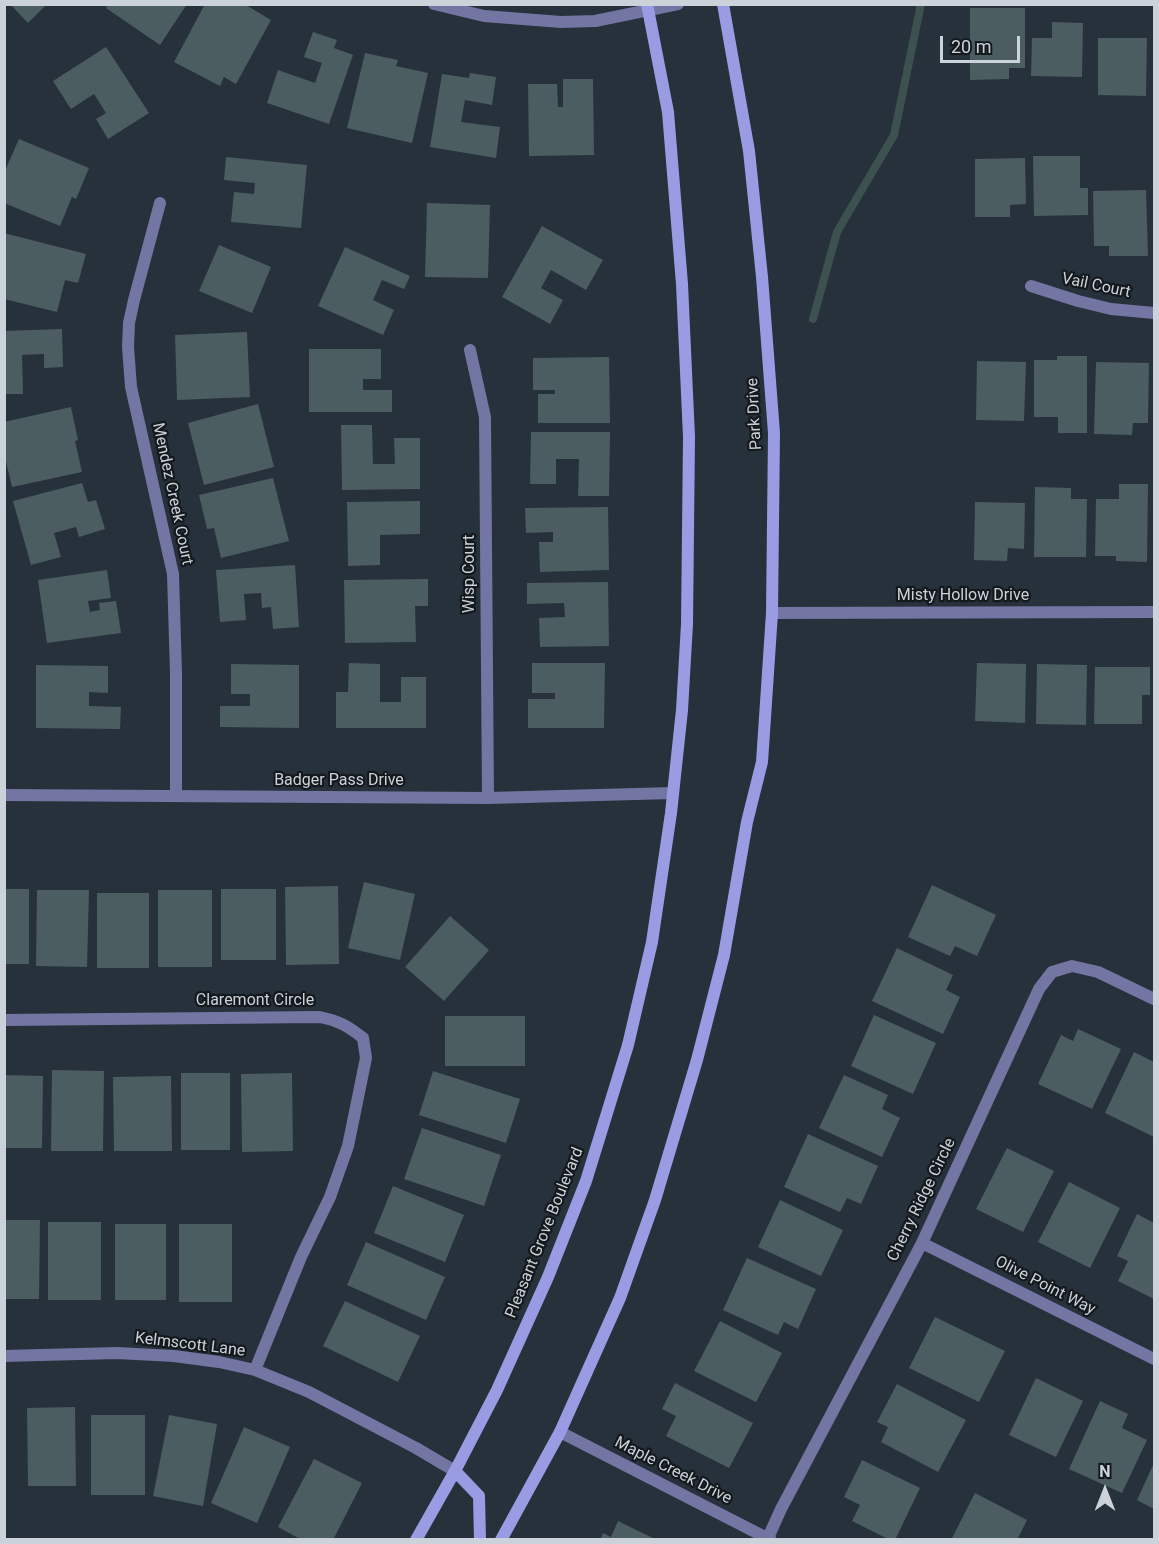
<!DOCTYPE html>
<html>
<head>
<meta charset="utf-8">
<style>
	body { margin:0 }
	#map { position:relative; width:1159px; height:1544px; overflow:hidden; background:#27313b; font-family:Roboto,sans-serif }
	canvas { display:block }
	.frame { position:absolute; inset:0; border:6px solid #ccd2d9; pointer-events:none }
	.north { position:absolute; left:1075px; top:1460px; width:60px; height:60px; -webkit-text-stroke:4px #14191d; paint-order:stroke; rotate:0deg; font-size:16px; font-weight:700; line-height:24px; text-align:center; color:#ccd2d9 }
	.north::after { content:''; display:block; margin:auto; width:21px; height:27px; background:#ccd2d9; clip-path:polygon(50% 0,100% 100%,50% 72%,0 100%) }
	.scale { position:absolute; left:940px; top:36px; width:80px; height:27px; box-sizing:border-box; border:3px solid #ccd2d9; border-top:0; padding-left:8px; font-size:18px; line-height:21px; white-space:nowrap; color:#ccd2d9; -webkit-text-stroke:4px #14191d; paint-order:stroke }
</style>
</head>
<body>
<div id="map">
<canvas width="1159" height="1544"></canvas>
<div class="frame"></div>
<div class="north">N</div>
<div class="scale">20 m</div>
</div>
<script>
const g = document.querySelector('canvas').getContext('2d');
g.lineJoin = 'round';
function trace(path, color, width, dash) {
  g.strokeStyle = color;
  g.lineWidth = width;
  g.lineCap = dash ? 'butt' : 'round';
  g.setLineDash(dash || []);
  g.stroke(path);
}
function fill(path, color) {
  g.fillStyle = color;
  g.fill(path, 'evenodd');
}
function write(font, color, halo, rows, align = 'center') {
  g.font = font + ' Roboto,sans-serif';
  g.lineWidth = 4.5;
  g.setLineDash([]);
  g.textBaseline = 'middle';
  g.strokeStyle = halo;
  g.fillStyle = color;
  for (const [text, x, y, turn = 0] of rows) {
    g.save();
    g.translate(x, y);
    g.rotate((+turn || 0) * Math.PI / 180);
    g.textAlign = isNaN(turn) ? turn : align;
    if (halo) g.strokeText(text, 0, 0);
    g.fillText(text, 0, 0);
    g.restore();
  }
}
const stream = new Path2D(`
	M813 319 837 232 894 135 921 4`);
const building = new Path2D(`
	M10 4H47L28 23Z
	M108 4H187L160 45 106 8Z
	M205 4H244L271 20 236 84 224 77 220 86 174 62Z
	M970 8H1025V68H1009V79L970 80Z
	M1052 22 1083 23 1082 77 1031 76 1032 38H1052Z
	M313 32 337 40 334 48 353 55 329 124 267 103 278 70 315 83 322 63 304 57Z
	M1098 38H1147L1146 96 1098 95Z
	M106 47 149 113 108 139 96 119 106 113 94 94 71 109 53 81Z
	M365 53 398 60 396 66 428 73 412 143 347 128Z
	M470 73 496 77 492 105 465 100 461 122 500 127 496 158 430 147 442 74 469 78Z
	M563 79H593L594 155 529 156 528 84H557L558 107H563Z
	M19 139 89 168 76 199 72 197 60 226 4 203V173Z
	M1033 156H1080V188H1088V215L1034 216Z
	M226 157 307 165 301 228 231 222 234 192 254 194 255 183 224 180Z
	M1025 158 1026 204 1010 205V217H975V159Z
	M1146 190 1148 256H1109V246H1094L1093 191Z
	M427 203 490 205 488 278 425 277Z
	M542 226 603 260 586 290 551 270 541 288 563 300 550 324 502 297Z
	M4 233 86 254 78 283 65 280 57 312 4 299Z
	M219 245 271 267 252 313 199 291Z
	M345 247 410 276 404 289 382 280 373 300 394 310 383 335 318 306Z
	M62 329 63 367 44 368V354L22 355 23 394H4V331Z
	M247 332 250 397 177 400 175 335Z
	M309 349H381V379H363V390H392V412H309Z
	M1057 356H1087V433H1058V417H1034V360H1057Z
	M609 357 610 423H538V394H555V390H533V358Z
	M977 361 1026 362 1024 421 976 420Z
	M1096 362 1149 363 1148 423H1133L1132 435 1094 434Z
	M258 404 274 467 204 485 188 423Z
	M71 407 78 440 75 441 82 472 12 487 4 453V422Z
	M341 425H372L373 464H395L394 438H420V489L342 490Z
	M531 432H610L609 496H578L579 459H556V484H530Z
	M273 478 289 541 221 558 214 528 207 529 199 495Z
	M82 483 88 502 96 500 105 529 79 537 76 527 54 533 61 557 31 565 13 501Z
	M1119 484H1148L1147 562 1116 561V556H1095L1096 499H1119Z
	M1035 487 1071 488V499H1087L1086 557H1034Z
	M420 501V534L380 535V565L348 566 347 502Z
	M975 502 1025 503 1024 549 1008 548 1007 561 974 560Z
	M608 507 609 570 540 572 539 542H553V532L526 533 525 508Z
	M295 565 299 627 273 629 271 607 262 608 261 593 244 594 246 620 220 622 216 570Z
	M107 570 111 598 88 601 90 612 100 610 99 603 116 601 121 633 47 643 38 580Z
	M428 579V606H415L416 642 345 643 344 580Z
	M608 582 609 646 540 647 539 618 565 617 564 603 527 604V583Z
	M349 663 380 664V702H401V677H426V728H336V692H348Z
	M532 663H605L604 728H528V699H555V693H532Z
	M977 663 1026 664 1025 723 975 721Z
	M231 664 299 665V728L220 727V706H250V694H231Z
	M1037 664 1087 665 1086 725 1036 724Z
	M36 665 108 666V693L89 692V706L121 707 120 729 36 728Z
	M1095 667H1150V695H1142V724H1094Z
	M364 882 415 894 400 960 348 948Z
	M932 885 996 915 977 956 955 946 950 956 908 937Z
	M338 886 339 964 286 965 285 887Z
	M4 889H29V964H4Z
	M221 889H276V960H221Z
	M37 890H89L87 967 36 966Z
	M158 890H212V967H158Z
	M97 893H149V968H97Z
	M450 916 489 950 444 1001 405 967Z
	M897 948 953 975 946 990 960 997 943 1034 872 1001Z
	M874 1015 936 1043 913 1094 851 1066Z
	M445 1016H525V1066H445Z
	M1078 1029 1121 1049 1092 1109 1038 1084 1061 1035 1073 1041Z
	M1134 1052 1154 1062V1137L1105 1113Z
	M52 1070 104 1071 103 1151H51Z
	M433 1071 520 1099 506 1143 419 1115Z
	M181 1073H230V1150H181Z
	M292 1073 293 1151 242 1152 241 1074Z
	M4 1075 43 1076 42 1148H4Z
	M844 1075 888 1095 882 1109 900 1118 882 1157 819 1128Z
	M171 1076 172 1151H114L113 1077Z
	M422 1128 501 1155 484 1206 404 1179Z
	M808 1134 878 1166 861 1204 847 1198 840 1212 784 1187Z
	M1007 1148 1054 1171 1023 1232 976 1209Z
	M1069 1182 1120 1208 1090 1268 1038 1242Z
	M393 1186 464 1215 445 1262 374 1233Z
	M780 1200 843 1230 821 1276 758 1247Z
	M1137 1214 1154 1223V1299L1118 1281 1128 1261 1117 1256Z
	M5 1220H40L39 1299H5Z
	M48 1222H101V1300H48Z
	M115 1224H166V1300H115Z
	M179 1224H232V1302H179Z
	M366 1242 445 1277 426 1320 347 1285Z
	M747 1258 816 1289 798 1329 784 1322 778 1335 723 1310Z
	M345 1301 420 1336 398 1382 323 1346Z
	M935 1317 1005 1351 979 1402 909 1368Z
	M720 1321 782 1353 756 1402 694 1371Z
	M1036 1378 1083 1401 1056 1457 1009 1435Z
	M675 1383 753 1423 729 1468 666 1436 676 1416 662 1409Z
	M897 1384 966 1420 938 1472 881 1442 888 1427 877 1422Z
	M1100 1401 1128 1414 1122 1428 1147 1440 1122 1493 1069 1469Z
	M75 1407 76 1486H28L27 1408Z
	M91 1415H145V1495H91Z
	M169 1415 217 1424 203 1506 153 1496Z
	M244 1427 290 1447 257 1523 211 1503Z
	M314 1459 362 1483 333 1540H302L278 1527Z
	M862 1460 920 1488 895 1540H890L852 1521 860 1505 844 1497Z
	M1154 1463V1509L1137 1500Z
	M975 1493 1027 1520 1017 1540H951Z
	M618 1521 657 1540H600L603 1533 611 1537Z`);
const minor = new Path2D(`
	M434 4 484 16 561 22 595 21 678 4
	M160 203 134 300 129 323 128 347 131 387 173 574 176 673V796
	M1031 286 1078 301 1111 309 1154 313
	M470 350 485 417 488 798
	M772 613 1154 612
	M4 795 488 798 673 793
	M4 1020 320 1017C339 1021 348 1026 363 1038L366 1058 348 1146 330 1197 301 1257 255 1370
	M922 1243 1154 1359
	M4 1356 117 1353 174 1356 219 1362 255 1370 309 1392 416 1448 455 1471
	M560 1432 771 1540
	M767 1540 781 1509 922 1243 1039 989 1052 972 1072 966 1098 972 1154 999`);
const secondary = new Path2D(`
	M455 1471 479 1496 480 1540
	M416 1540 455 1471 497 1390 548 1277 586 1181 628 1045 652 942 671 813 682 710 687 624 689 437 682 284 668 112 647 4
	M501 1540 560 1432 620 1298 655 1200 697 1060 724 955 747 822 762 762 772 613 774 433 762 277 749 151 723 4`);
const streetNames = [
	["Vail Court",1096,286,12],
	["Park Drive",755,414,-93],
	["Mendez Creek Court",172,494,78],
	["Wisp Court",470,574,-90],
	["Misty Hollow Drive",963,596],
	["Badger Pass Drive",339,781],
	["Claremont Circle",255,1001],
	["Cherry Ridge Circle",922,1200,-64],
	["Pleasant Grove Boulevard",545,1233,-68],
	["Olive Point Way",1045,1286,27],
	["Kelmscott Lane",190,1345,7],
	["Maple Creek Drive",673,1471,27]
];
trace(stream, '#3d5250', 8);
fill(building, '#4b5d61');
trace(minor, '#7375a2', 12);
trace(secondary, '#999ce3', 12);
write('16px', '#ccd2d9', '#14191d', streetNames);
</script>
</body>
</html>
